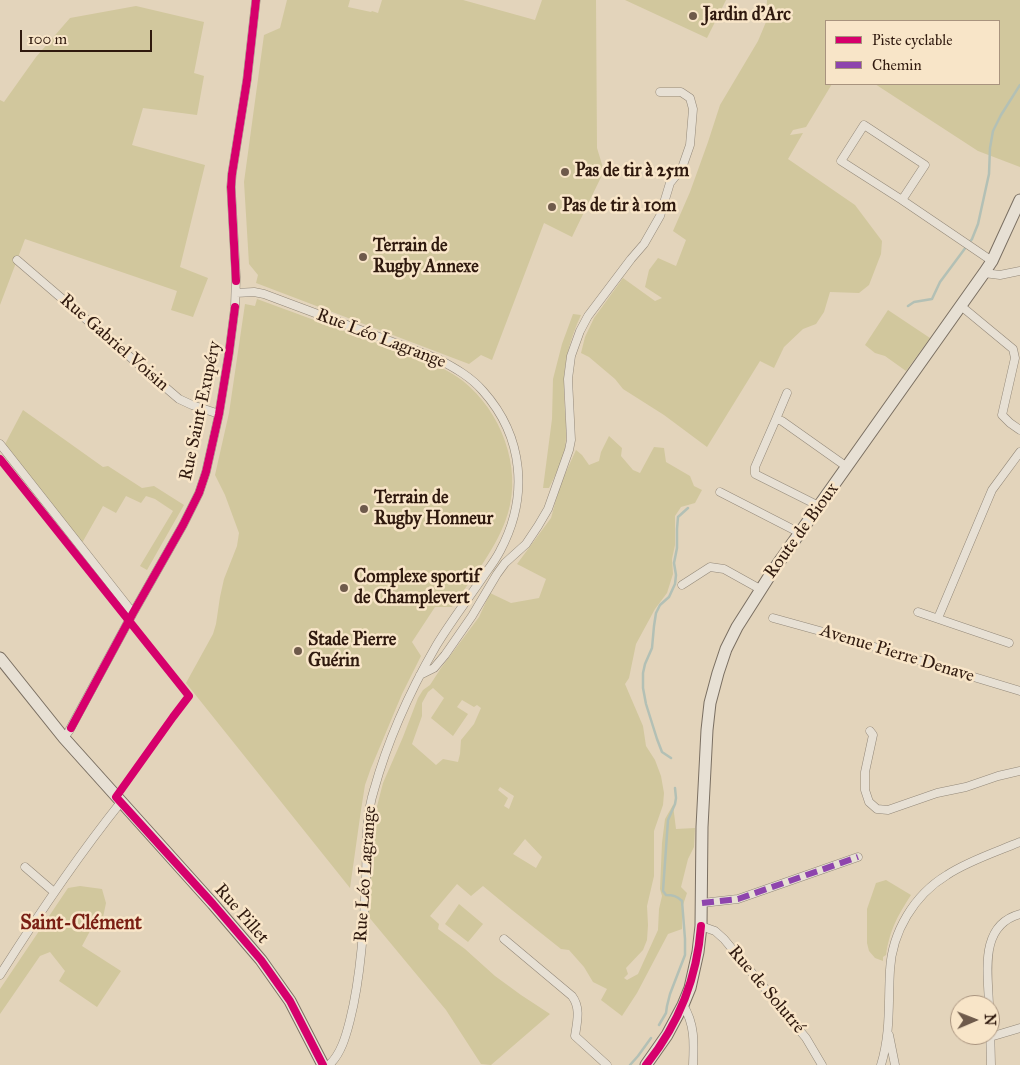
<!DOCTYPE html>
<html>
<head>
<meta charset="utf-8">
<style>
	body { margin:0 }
	#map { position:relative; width:1020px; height:1065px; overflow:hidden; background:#e3d4bb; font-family:"IM FELL Great Primer",serif }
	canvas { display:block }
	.legend { position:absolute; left:825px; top:20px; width:175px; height:65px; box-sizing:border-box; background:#f8e5c8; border:1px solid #a8937e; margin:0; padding:6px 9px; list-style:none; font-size:15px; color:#2f190e }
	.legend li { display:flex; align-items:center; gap:10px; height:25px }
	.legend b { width:25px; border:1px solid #a8937e }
	.north { position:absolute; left:950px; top:995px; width:50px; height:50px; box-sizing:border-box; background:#f8e5c8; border:1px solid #a8937e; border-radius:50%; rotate:89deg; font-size:14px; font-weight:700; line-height:20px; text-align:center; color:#2f190e }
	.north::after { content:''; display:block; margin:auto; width:18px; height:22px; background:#6e5a4b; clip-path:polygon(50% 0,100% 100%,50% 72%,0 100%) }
	.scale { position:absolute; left:20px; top:30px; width:132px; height:22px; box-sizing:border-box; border:2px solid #2f190e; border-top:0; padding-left:6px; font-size:15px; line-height:18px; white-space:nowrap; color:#2f190e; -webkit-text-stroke:4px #f8e5c8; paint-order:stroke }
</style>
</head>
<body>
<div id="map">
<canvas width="1020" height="1065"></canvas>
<ul class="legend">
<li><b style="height:6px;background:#d6006c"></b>Piste cyclable</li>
<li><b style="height:6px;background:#8e44ad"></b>Chemin</li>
</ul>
<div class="north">N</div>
<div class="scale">100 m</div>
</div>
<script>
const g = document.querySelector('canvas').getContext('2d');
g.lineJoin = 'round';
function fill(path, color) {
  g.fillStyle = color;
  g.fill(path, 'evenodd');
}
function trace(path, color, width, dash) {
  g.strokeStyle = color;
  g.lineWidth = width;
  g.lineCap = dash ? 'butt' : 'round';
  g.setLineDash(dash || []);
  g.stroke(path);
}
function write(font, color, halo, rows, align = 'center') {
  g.font = font + ' "IM FELL Great Primer",serif';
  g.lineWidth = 5;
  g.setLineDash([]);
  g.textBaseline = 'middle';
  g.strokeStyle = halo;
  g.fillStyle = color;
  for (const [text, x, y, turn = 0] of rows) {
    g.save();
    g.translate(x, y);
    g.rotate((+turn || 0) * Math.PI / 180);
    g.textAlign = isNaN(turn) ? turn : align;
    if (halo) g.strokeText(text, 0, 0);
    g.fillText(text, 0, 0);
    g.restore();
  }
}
const green = new Path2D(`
	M287 0H350L348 7 371 12 372 11 378 13 382 0H463L535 20 542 0H596L597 148 604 171 572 237 544 223 492 360 481 355 469 364 256 283 258 275 249 264 244 182 264 35 280 28Z
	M625 0H726L707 38Z
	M767 0H1020V167L978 151 875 84H999V21H826V84H832L806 127 793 130 790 135 803 133 788 159 855 205 882 241 881 254 869 285 859 293 830 292 824 312 816 324 803 329 784 347 774 368 760 361 707 447 664 415 623 389 615 379 589 357 581 353 585 337 594 318 623 278 655 301 662 298 645 287 649 270 658 258 676 266 686 240 673 231 690 192 708 142 720 105 758 41 766 22Z
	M136 6 204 22 194 73 204 76 197 115 143 108 132 145 205 165 180 267 208 278 193 317 171 310 177 291 25 239 0 305V100L4 102 36 57 70 18Z
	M257 299C296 313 335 328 374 342 404 353 438 362 463 381 501 411 522 467 508 513 498 547 472 578 452 607H435L412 642 421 656 402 694 371 768 365 785 361 810 350 888 186 683 213 634 216 624 220 597 224 579 237 546 239 533 225 495 215 475 229 413 245 304 255 306Z
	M888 310 930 338 906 371 885 356 875 353 865 345Z
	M573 314 581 315C570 339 563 364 564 390 564 410 568 429 565 449 562 462 555 476 549 488H543L552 419 553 379 562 344Z
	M23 410 103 467 108 466 142 488 154 486 184 505 147 570 140 566 173 511 155 499 146 496 141 503 126 496 116 513 103 506 82 543 4 446Z
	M609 436 622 448 621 456 633 470 640 473 654 447 664 448 666 462 690 476 694 486 702 490 695 503 681 507 675 516V545L672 559 673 574 667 593 655 609 636 644 629 678 625 684 643 726 646 746 655 760 661 776 664 793 663 805 654 831V876L647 906 648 925 647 940 643 950 626 968 628 974 624 978 627 980 638 974 658 930 659 909 662 896 660 889 662 843 665 819 673 805 676 829 695 828 694 847 688 859 681 887 687 893 682 908V929L668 934 637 993 622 1016 601 1000 607 989 593 982 584 967 569 950 561 949 512 910 483 886 471 896 457 884 430 916 439 924 438 929 465 949 495 976 521 995 550 1014 491 1065 481 1064 446 1010 368 916 375 814 383 783 403 737 418 698 423 690 430 685 441 668 479 617 490 593 511 603 539 598 546 579 517 564 551 518 560 485 576 450 582 455 589 465 599 461 601 452ZM433 688 444 698 431 718 453 736 468 714 457 707 462 700 474 707 477 705 481 708 474 724 461 740 460 754 458 762 443 759 436 765 412 744 422 716V703L428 692ZM500 787 514 796 509 809 504 806 508 798 498 790ZM525 839 542 857 536 868 513 854Z
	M886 880 911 895C897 917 890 929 886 955L883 957V961L875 958 869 951 867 943V909L876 883Z
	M80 886 102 889 106 903 101 927 90 931 82 946 121 971 97 1007 59 981 65 971 50 952 40 956 0 1014V989L68 888Z
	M459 904 483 924 468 942 445 924Z`);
const stream = new Path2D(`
	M908 306 914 302 932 299 940 282 972 239 978 224 989 174 990 148 993 131 1001 115 1020 85
	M671 758 662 752 657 739 646 704 643 688V673L645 664 652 648 654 626 656 613 660 605 669 597 675 584 676 575 674 563 677 548V529L678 517 688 508
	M659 1025 666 1013 667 1006 670 994 685 955V939L682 901C677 896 673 895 666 895L663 891 668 820 675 804 676 798 675 788
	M630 1065 638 1056 651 1038`);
const street = new Path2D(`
	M902 200 841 161 864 125 925 165 902 200 992 261
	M17 260 179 399 192 405 219 414
	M984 273 1000 275 1020 271
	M236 293 254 292 264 294 438 359C455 368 471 377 483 391 524 437 529 497 500 551 496 559 490 567 485 574 469 598 451 621 436 646 410 691 388 739 374 790 365 818 367 849 366 879 364 924 361 977 350 1020 346 1036 341 1054 329 1065
	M961 306 1013 349 1015 358 1002 415 1010 423 1020 430
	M776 419 787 393
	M0 444 133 613
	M720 492 800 533
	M819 506 755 474V467L776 419 782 421 847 467
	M682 585 710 567 724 569 760 589
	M918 612 1009 643
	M773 618 838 636 1020 691
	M938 618 992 490 1020 452
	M420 675 434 668 445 655 472 616 497 574 505 563 526 544 538 526 548 509 569 450 571 440 568 379 571 356 580 331 588 316 631 259 644 244 660 216 670 183 682 168 690 145 693 109 690 98 681 92H660
	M870 731 873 735 865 772V790L869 802 877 809 888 810 937 793 966 787 998 776 1020 771
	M64 738 69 731 133 613 183 525 199 493 206 472 219 414 229 353 235 307 236 277 231 187 232 174 247 80 256 0
	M25 867 54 892
	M702 903 738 899 858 857
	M701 926 715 931 724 939 806 1038 822 1065
	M504 939 572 996C581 1008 577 1022 575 1036L607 1065
	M0 975C38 915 77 857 121 802
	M683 1005C695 1024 694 1043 693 1065
	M989 1005C988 972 979 925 1020 914
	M990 1025 991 1065
	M889 1035 895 1065
	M990 1037 1020 1028
	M881 1065C891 1032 888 1003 890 970 892 932 914 895 947 875 968 861 996 852 1020 842`);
const secondary = new Path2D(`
	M0 658 64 738 213 904 261 960 290 1001 323 1065
	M646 1065 667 1035 683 1005 690 988 698 952 701 926 702 827 707 730 710 703 718 673 726 649 737 627 772 572 984 273 992 261 1020 200`);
const quiet = new Path2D(`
	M702 903 738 899 858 857`);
const cycleway = new Path2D(`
	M236 281 231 187 232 174 247 80 256 0
	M0 459 189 696 173 717 116 797 213 904 261 960 290 1001 323 1065
	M71 728 133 613 183 525 199 493 206 472 219 414 229 353 235 307
	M646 1065C679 1024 697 979 701 926`);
const markers = [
	[693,16,5,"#6e5a4b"],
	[565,172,5,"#6e5a4b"],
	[552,207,5,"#6e5a4b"],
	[363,257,5,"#6e5a4b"],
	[364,509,5,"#6e5a4b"],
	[344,588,5,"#6e5a4b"],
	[298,651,5,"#6e5a4b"]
];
const poiNames = [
	["Jardin d'Arc",703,16],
	["Pas de tir à 25m",575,172],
	["Pas de tir à 10m",562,207],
	["Terrain de",373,247],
	["Rugby Annexe",373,268],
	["Terrain de",374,499],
	["Rugby Honneur",374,520],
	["Complexe sportif",354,578],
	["de Champlevert",354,599],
	["Stade Pierre",308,641],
	["Guérin",308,662]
];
const streetNames = [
	["Rue Léo Lagrange",381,339,21],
	["Rue Gabriel Voisin",114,343,41],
	["Rue Saint-Exupéry",201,411,-78],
	["Route de Bioux",802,531,-54],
	["Avenue Pierre Denave",897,654,17],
	["Rue Léo Lagrange",366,874,-86],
	["Rue Pillet",241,914,49],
	["Rue de Solutré",766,990,50]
];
const quarterNames = [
	["Saint-Clément",81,924]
];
fill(green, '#d1c79d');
trace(stream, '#b3c0b5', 2.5);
trace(street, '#938879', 9);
trace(secondary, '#7a6f62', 13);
trace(street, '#e7e0d4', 8);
trace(secondary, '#e7e0d4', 11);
trace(quiet, '#8e44ad', 6, [12, 6]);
trace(cycleway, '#d6006c', 8);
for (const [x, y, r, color] of markers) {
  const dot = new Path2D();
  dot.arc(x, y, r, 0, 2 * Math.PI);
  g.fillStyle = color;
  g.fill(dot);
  trace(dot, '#f8e5c8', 2);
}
write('bold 18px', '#2f190e', '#f8e5c8', poiNames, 'left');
write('18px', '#2f190e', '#f8e5c8', streetNames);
write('bold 20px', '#7a1f14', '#f8e5c8', quarterNames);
</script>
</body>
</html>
